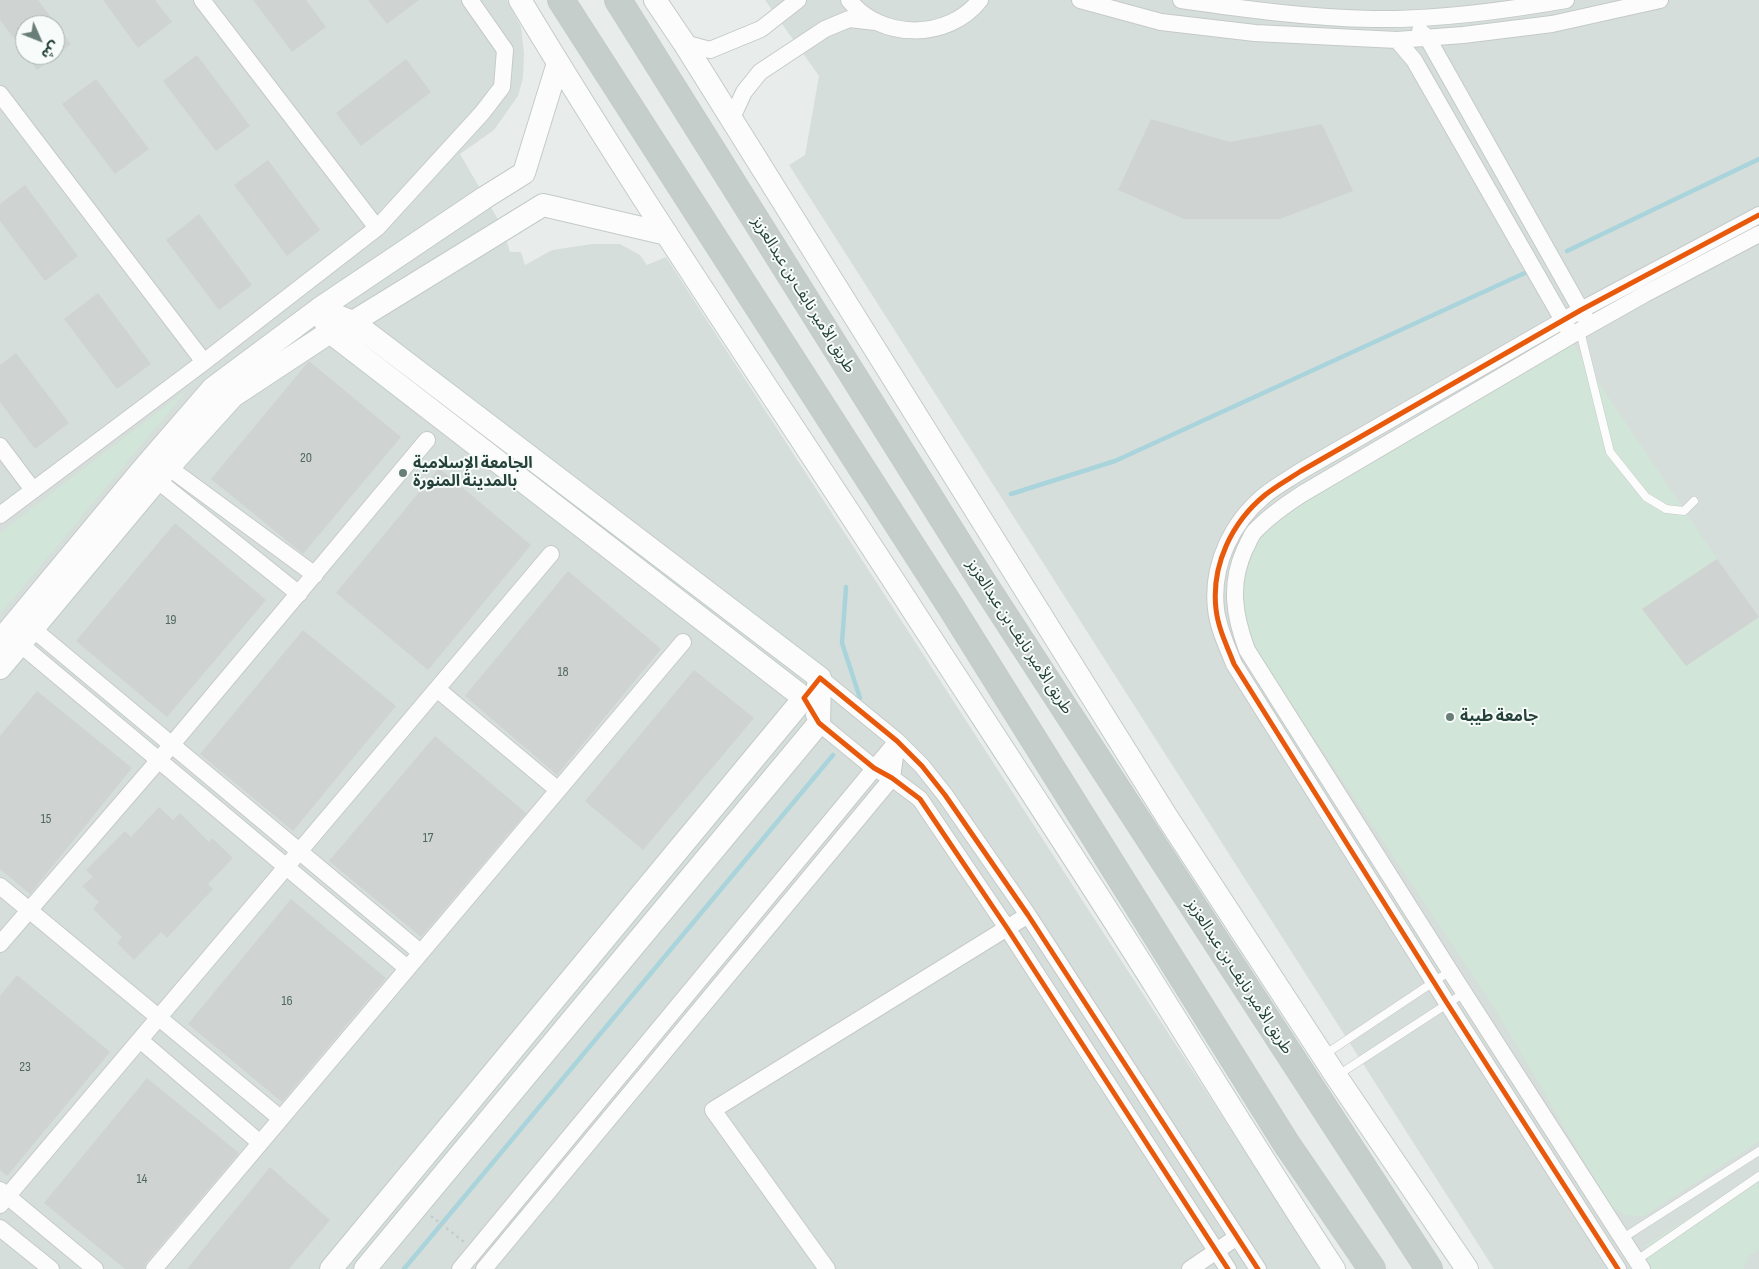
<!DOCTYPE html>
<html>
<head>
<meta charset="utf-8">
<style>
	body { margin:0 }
	#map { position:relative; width:1759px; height:1269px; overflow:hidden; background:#e8edeb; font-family:"Sofia Sans Condensed","Noto Sans Arabic",sans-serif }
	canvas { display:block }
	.north { position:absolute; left:15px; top:15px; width:50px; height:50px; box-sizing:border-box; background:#f7fbf9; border:1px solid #a3b1ad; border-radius:50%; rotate:134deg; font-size:14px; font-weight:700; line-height:20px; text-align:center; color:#24423a }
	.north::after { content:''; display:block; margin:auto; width:18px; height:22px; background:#697e78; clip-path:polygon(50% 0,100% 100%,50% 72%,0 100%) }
</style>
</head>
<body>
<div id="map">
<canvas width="1759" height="1269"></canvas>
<div class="north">ش</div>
</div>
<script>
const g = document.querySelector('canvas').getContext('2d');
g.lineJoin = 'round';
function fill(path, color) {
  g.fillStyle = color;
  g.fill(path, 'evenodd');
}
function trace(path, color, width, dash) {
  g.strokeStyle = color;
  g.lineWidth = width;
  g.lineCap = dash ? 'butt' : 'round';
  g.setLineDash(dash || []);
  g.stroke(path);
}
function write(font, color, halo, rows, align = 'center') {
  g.font = font + ' "Sofia Sans Condensed","Noto Sans Arabic",sans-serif';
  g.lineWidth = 4;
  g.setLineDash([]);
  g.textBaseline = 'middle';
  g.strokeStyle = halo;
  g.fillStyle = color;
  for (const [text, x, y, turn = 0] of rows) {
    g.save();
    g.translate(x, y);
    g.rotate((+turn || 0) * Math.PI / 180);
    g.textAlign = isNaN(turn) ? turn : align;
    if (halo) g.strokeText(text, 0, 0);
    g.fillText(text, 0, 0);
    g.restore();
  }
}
const built = new Path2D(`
	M0 0H507L521 27 524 53 523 78 518 96 494 130 460 154 503 228 510 252H521L525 265 552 250 592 244H620L640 255 647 265 666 257 1321 1269H0ZM25 25H55V55H25Z
	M765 0H1759V1269H1494L789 165 805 155 819 76Z`);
const green = new Path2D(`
	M1572 343 1717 559 1642 609 1686 666 1759 618V1141L1644 1216 1626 1215 1611 1207 1495 1008 1253 646 1244 623 1241 597 1247 562 1255 540 1275 520Z
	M188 389 0 614V533Z
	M1759 1173V1249L1749 1255 1743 1269H1639L1646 1245Z`);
const stream = new Path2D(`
	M1567 251 1759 159
	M1011 494 1115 461 1527 272
	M846 587 842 643 860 698
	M404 1269 833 755`);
const building = new Path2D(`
	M0 0H38L71 44 37 70 26 55H55V25H25V53L0 20Z
	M103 0H155L172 22 138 48Z
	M253 0H306L326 27 292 52Z
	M368 0H419L387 24Z
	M197 55 250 126 216 151 163 81Z
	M406 59 431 92 361 146 336 113Z
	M96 79 149 149 115 174 62 104Z
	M1151 119 1230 142 1322 124 1353 191 1280 219H1184L1118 190Z
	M268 160 320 230 287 256 234 185Z
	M25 185 78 256 45 281 0 221V204Z
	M199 214 252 285 219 310 166 240Z
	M98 293 151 364 117 389 64 319Z
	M16 353 69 423 35 449 0 402V365Z
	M309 361 401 437 303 554 211 479Z
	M439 468 531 545 428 670 336 593Z
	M175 523 266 600 167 717 76 641Z
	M1717 559 1759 617 1686 666 1642 609Z
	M568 571 661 649 557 775 465 696Z
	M303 630 396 706 293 831 200 754Z
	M694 670 754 718 643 850 585 801Z
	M37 691 132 768 30 894 0 869V736Z
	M435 736 526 813 421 937 329 861Z
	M159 807 173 820 180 813 209 842 212 838 233 858 208 884 213 889 167 938 161 932 134 960 117 943 122 937 93 909 99 902 82 886 93 877 86 870 125 831 131 837Z
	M291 899 386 978 282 1102 188 1024Z
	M17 975 110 1052 7 1176 0 1170V996Z
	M147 1078 239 1153 146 1263 144 1269H125L44 1203Z
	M270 1167 330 1220 289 1269H187Z`);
const path = new Path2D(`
	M431 1216 464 1242`);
const service = new Path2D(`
	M1580 331 1610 452 1646 497 1666 509 1684 511 1694 501
	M1324 1055 1450 971
	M1338 1075 1464 993
	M1623 1238 1759 1151
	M1637 1260 1759 1176`);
const minor = new Path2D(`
	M202 0 377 228
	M849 0C880 40 948 41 980 0
	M1080 0 1161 22 1255 33 1397 40 1463 35 1552 24 1660 0
	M1181 0C1244 9 1309 18 1373 19 1437 20 1503 11 1566 0
	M1420 31 1427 37 1586 319
	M1397 40 1414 60 1568 329
	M684 43 710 50 761 29 798 0
	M0 94 204 362
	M731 120 744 92 760 72 825 29 849 19 876 22
	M0 446 33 490
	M168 467 315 575
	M157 480 299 594
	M0 515 204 362 377 228 482 113 502 87 505 50 470 0
	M33 629 420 952
	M20 644 407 968
	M815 685 820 678 897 741 922 766 945 795 1028 915 1258 1269
	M437 689 558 790
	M814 715 819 723 874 768 892 778 920 799 1007 928 1228 1269
	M0 886 280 1118
	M0 944 158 761 427 440
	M140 1040 259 1142
	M0 1190 95 1269
	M0 1205 551 554
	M0 1228 51 1269
	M154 1269 683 642
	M460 1269 897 741 892 778 484 1269
	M827 1269 713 1110 1028 915
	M1190 1269 1237 1237
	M1618 1269 1447 1003 1234 664C1227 646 1218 628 1216 609 1211 565 1232 522 1265 495 1276 486 1289 479 1301 471L1581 310 1759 215
	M1642 1269 1450 971 1247 650C1234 615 1229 584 1245 549 1248 544 1250 537 1254 532 1268 517 1285 505 1302 494L1572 335 1645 294 1759 234`);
const secondary = new Path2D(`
	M520 0C645 208 782 408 914 612 995 737 1077 861 1156 987 1215 1082 1273 1176 1334 1269
	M655 0 684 43 1167 817 1336 1076 1467 1269
	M319 309 353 322 820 678 819 723 365 1269
	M319 309 330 332 804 698 331 1269
	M0 641 142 470 213 388 319 309 484 198 524 173 558 63
	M0 668 157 480 233 396 330 332 353 322 543 205 667 234`);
const trunk = new Path2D(`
	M561 0 951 607 1286 1143 1372 1269
	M618 0 982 581 1429 1269`);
const cycleway = new Path2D(`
	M1228 1269 1007 928 920 799 892 778 874 768 819 723 804 698 820 678 897 741 922 766 945 795 1028 915 1258 1269
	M1618 1269 1447 1003 1234 664C1227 646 1218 628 1216 609 1211 565 1232 522 1265 495 1276 486 1289 479 1301 471L1581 310 1759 215`);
const markers = [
	[403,473,5,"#697e78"],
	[1450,717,5,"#697e78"]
];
const numberNames = [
	["20",306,458],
	["19",171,620],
	["18",563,672],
	["15",46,819],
	["17",428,838],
	["16",287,1001],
	["23",25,1067],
	["14",142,1179]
];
const streetNames = [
	["طريق الأمير نايف بن عبدالعزيز",803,295,58],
	["طريق الأمير نايف بن عبدالعزيز",1019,637,57],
	["طريق الأمير نايف بن عبدالعزيز",1239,977,57]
];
const poiNames = [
	["الجامعة الإسلامية",413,464],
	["بالمدينة المنورة",413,482],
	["جامعة طيبة",1460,717]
];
fill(built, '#d6dedb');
fill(green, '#d1e6d8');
trace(stream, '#a9d4db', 4.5);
fill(building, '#cfd4d2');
trace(service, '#c5cac8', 9);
trace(minor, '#c5cac8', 18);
trace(secondary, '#c3cbc8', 24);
trace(trunk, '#c3ccc9', 28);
trace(path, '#c3ccca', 2.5, [2.5, 4]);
trace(service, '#fcfcfc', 8);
trace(minor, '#fcfcfc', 16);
trace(secondary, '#fcfcfc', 22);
trace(trunk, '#c6cecc', 26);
trace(cycleway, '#e8590c', 5);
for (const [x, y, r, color] of markers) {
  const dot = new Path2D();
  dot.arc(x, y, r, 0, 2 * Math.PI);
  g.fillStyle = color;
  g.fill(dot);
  trace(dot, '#f7fbf9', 2);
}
write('14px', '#506761', null, numberNames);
write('16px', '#24423a', '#f7fbf9', streetNames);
write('bold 16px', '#24423a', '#f7fbf9', poiNames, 'left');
</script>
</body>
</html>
